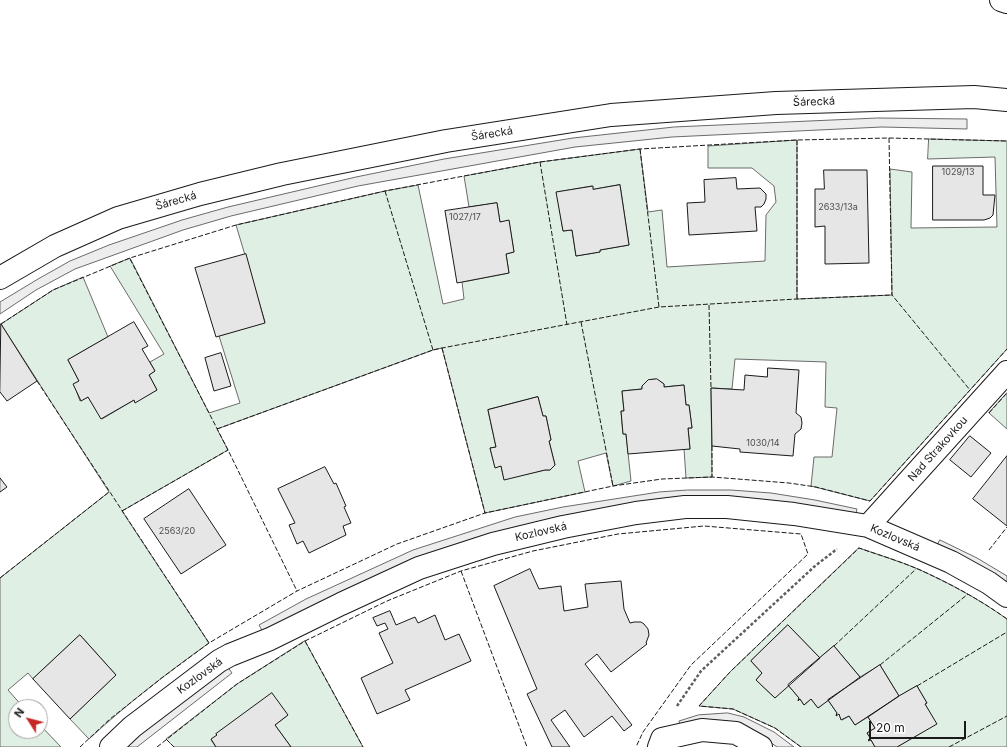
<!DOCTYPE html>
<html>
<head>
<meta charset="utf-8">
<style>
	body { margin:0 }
	#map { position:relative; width:1007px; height:747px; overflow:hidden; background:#fff; font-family:Inter,sans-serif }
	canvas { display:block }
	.north { position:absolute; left:8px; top:699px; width:40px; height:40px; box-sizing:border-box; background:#fff; border:1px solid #a3a3a3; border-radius:50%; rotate:306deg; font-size:11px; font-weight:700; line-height:16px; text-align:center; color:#1a1a1a }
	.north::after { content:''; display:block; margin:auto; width:14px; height:18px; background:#c62828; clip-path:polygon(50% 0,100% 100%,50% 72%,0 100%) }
	.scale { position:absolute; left:869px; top:721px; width:97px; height:18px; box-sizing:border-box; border:2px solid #1a1a1a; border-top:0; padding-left:5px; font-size:12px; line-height:14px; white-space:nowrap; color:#1a1a1a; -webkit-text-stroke:3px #fff; paint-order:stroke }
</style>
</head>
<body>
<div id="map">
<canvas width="1007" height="747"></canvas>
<div class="north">N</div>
<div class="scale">20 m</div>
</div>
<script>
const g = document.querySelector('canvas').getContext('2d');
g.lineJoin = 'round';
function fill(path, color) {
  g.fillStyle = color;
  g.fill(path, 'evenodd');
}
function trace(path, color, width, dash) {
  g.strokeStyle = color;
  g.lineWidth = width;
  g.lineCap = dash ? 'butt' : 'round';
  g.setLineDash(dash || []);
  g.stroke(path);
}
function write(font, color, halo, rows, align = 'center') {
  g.font = font + ' Inter,sans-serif';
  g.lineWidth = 3;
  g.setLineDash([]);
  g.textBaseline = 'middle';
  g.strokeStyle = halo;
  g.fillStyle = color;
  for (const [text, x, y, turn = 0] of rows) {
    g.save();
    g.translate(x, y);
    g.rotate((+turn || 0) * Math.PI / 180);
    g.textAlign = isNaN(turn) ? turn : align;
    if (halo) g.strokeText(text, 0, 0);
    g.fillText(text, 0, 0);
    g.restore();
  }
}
const green = new Path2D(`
	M929 139 1007 141V349L870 501 811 486 814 457H832L837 408 825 407 826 362 735 359 732 389 711 388 712 477 686 478 684 449H690L688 428H692L689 405H686L684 385 664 387V384C655 377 650 378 642 386V389L622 391 624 411H621L623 434H626L631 481 613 486 606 453 578 461 585 492 485 513 442 348 433 350 217 429 228 450 122 511 209 643C167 673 127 704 89 739L70 719 116 675 80 635 33 679 28 673 8 690 23 707H16V731H40V725L61 747H0V578L109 492 1 324 53 290 83 277 108 337 68 360 79 381 74 384 80 401 88 397 102 419 134 400 135 402 157 390 149 375 155 371 150 362 164 354 110 266 130 258 209 413 240 403 219 336 265 322 236 225 385 191 418 185 443 304 464 299 462 282 509 273 506 254 514 252 509 221 500 222 497 203 469 207 464 176 540 162 640 149 648 212 662 210 667 267 765 261 766 215 776 202 774 186 752 168H708V146L797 140V299L892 295 890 169 912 172 911 228 997 227 995 157 928 159ZM620 185 629 245 600 250V252L576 256 572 230 563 231 557 192 592 186 593 189ZM538 397 543 416H546L551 440 549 441 555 465 550 470H545L504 479 501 466 495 467 490 448 496 447 488 410Z
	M1007 393V429L989 413Z
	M859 548C879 555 899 561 918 569 949 583 979 599 1007 619V747H897L936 724 925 704 927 703 917 686 899 696 880 665 860 677 834 646 820 658 788 625 751 661 762 673 756 680 775 698 788 685 799 698 798 700 800 699 804 705 811 699 818 708 828 700 837 713 836 715 839 714 842 720 849 716 855 725 868 717 875 728 867 733 871 739 868 741 871 740 875 747H801L775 728 733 709 699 706 730 672Z
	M305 641 363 747H291L275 725 288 715 216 734 217 735 211 740 216 747H174L166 739 237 684Z`);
const parking = new Path2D(`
	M878 118 967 119V129L882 127 672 137 575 147 358 186 231 216 183 230 75 269 36 290 0 314V302L38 279 70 261 109 245 182 220 228 207 356 177 444 159 573 138 674 127Z
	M688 490H731L771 493 815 500 857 509 855 519 781 505 542 522 264 634 259 625 306 599 413 550 515 517 563 507 659 492Z
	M940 540 977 558 1007 576V587L936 549Z
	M227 666 232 673 137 747H123Z
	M728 713 744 717 774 732 794 747H777L770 742 681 730 679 721 698 715Z`);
const building = new Path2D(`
	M933 166H983V195H995L993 215 990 218 984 220H933Z
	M824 170H867L869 263 825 264V226L815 227V189H824Z
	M736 178 737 189 760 188 766 194V199L764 204 761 207H755L757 231 689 235 687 203 705 202 704 180Z
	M620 185 629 245 600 250V252L576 256 572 230 563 231 556 192 593 186V189Z
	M497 203 500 222 509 220 514 252 506 254 509 273 457 283 445 211Z
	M246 254 265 323 216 337 195 268Z
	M134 322 148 346 142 349 155 371 149 375 157 390 135 403 134 400 101 419 88 397 81 401 73 384 79 381 68 360Z
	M1 324 37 381 7 401 0 392Z
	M221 353 231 386 214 391 205 358Z
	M768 368 799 370 796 413 801 417 802 423 801 429 795 434 793 456 740 452V449L712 446 711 388 744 390 745 375 767 377Z
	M657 379 664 384V387L684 385 686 405H689L692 428H688L690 449 628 454 626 434H623L621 411H624L622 391 642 389V386L648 380Z
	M538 397 543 416H546L551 440 549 441 555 465 550 470H545L504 480 501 466 495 468 490 448 496 447 488 410Z
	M970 436 991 453 971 477 950 460Z
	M1007 456V526L973 499Z
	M325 467 334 484 336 483 346 506 344 507 351 523 343 526 346 535 309 553 303 541 297 544 289 525 295 523 278 489Z
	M0 478 7 487 0 492Z
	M189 489 226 545 181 574 144 519Z
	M530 569 539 589 561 586 564 611 588 607 585 584 621 581 624 609 630 623 634 622H641L644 624 648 629 649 635 646 643 647 644 611 672 597 654 585 664 632 725 624 731 612 716 584 737 565 710 551 720 570 747H552L527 694 537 689 494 586Z
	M390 611 396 625 415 617 418 623 435 615 445 640 459 634 471 661 405 690 410 700 377 714 361 678 393 663 379 633 388 629 385 623 377 626 373 618Z
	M788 625 820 658 775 698 756 680 762 673 751 661Z
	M80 635 116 675 70 719 33 679Z
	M834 646 860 677 818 708 811 699 804 705 800 699 798 701 799 698 788 685Z
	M880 665 899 696 855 725 849 716 841 720 839 714 836 716 837 713 828 700Z
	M917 686 927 703 925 704 937 724 897 747H875L871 740H868L871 739 867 733 875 728 868 717 899 696Z
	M272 693 288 715 275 725 291 747H216L211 739 217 735 216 734Z`);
const path = new Path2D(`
	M677 706 701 671 815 566 837 549`);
const minor = new Path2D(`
	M1001 0 1007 2
	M868 526 1007 372
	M111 747 132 727 219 661 230 655 270 639 341 604 419 568 493 544 563 527 636 513 685 507H727L794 514 868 526 951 562 989 583 1007 596
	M659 747 662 739 702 730 736 733 761 747`);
const tertiary = new Path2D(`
	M0 278 55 246 118 218 200 194 282 174 446 141 611 115 776 103 974 97 1007 100`);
const fence = new Path2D(`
	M889 138 892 295 970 390
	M640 149 659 307
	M540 162 567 325
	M385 191 433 350
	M130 259 228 450 297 591
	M797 299V140
	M709 305 711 388
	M581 322 613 486
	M1 324 53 290 130 258 236 225 385 191 464 176 540 162 640 149 797 140 889 138 1007 141
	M442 348 485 513
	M37 381 209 643
	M989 413 1007 393
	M217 429 433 350 442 348 659 307 797 299 892 295
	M712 446V477
	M122 511 228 450
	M989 550 1007 527
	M461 571 527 747
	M0 578 109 492
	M305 641 363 747
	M834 646 916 569
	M880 665 968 594
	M917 686 1007 632
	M166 739 174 747
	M80 747 110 719 163 677 209 643 297 591 397 544 485 513 613 486 662 479 712 477 789 483 816 487 870 501 1007 349
	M157 747 237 684 305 641 387 601 461 571 533 551 618 534 704 526 801 534 808 554 691 665 643 732 636 747
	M801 747 775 728 733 709 699 706 730 672 859 548C879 555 899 561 918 569 949 583 979 599 1007 619
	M949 747 1007 716`);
const numberNames = [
	["1029/13",958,172],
	["2633/13a",838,207],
	["1027/17",465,217],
	["1030/14",763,443],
	["2563/20",177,531]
];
const streetNames = [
	["Šárecká",814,102,-2],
	["Šárecká",492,134,-9],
	["Šárecká",176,201,-16],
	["Nad Strakovkou",938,449,-48],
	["Kozlovská",541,532,-13],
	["Kozlovská",895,538,23],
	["Kozlovská",200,676,-36]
];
fill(green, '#e0efe3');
trace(green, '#6a6a6a', 1);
fill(parking, '#ededed');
trace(parking, '#6a6a6a', 1);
fill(building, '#e6e6e6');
trace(building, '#1a1a1a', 1);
trace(minor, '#1a1a1a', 24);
trace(tertiary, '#1a1a1a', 24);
trace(path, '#5f5f5f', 2.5, [3, 2]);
trace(minor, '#fff', 22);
trace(tertiary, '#fff', 22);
trace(fence, '#1a1a1a', 1, [5, 2]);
write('9px', '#4d4d4d', null, numberNames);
write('11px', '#1a1a1a', '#fff', streetNames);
</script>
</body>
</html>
